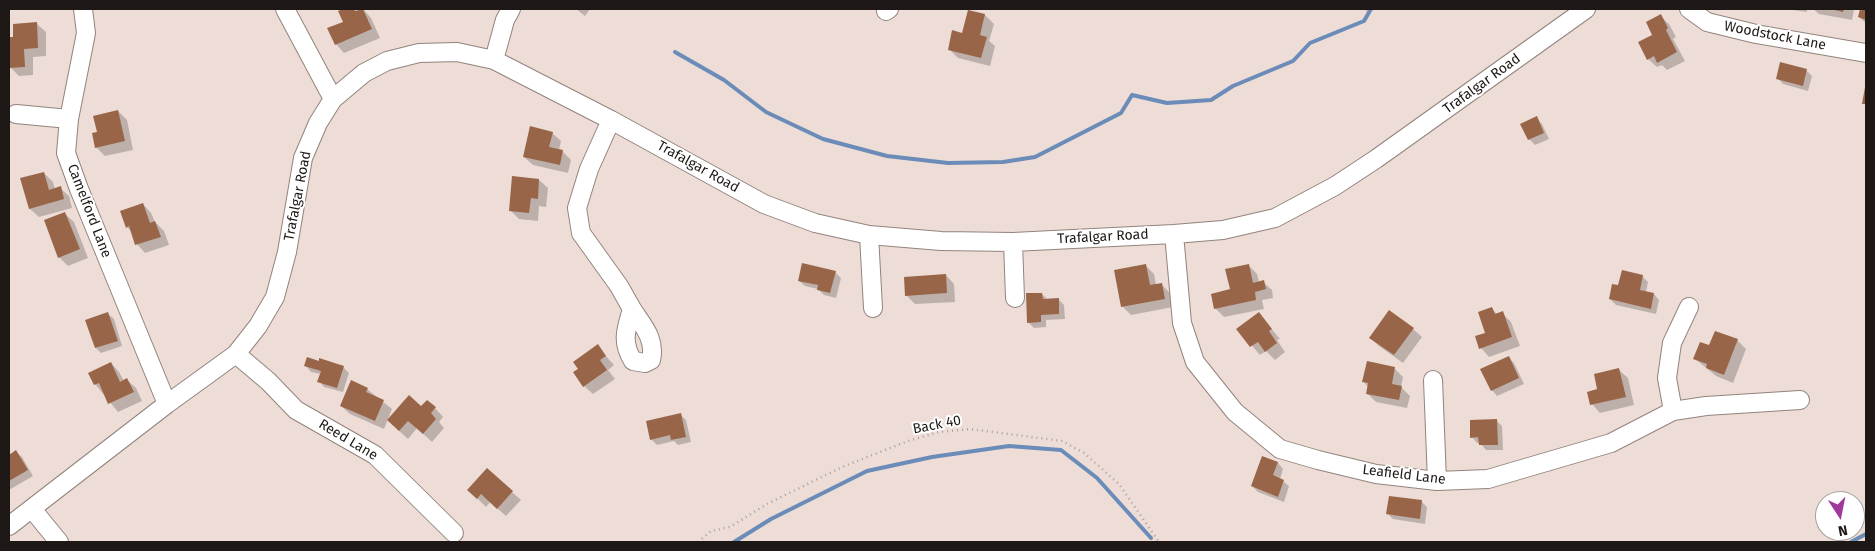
<!DOCTYPE html>
<html>
<head>
<meta charset="utf-8">
<style>
	body { margin:0 }
	#map { position:relative; width:1875px; height:551px; overflow:hidden; background:#edddd6; font-family:"Fira Sans",sans-serif }
	canvas { display:block }
	.frame { position:absolute; inset:0; border:10px solid #1d1815; pointer-events:none }
	.north { position:absolute; left:1815px; top:491px; width:50px; height:50px; box-sizing:border-box; background:#fff; border:1px solid #a5a3a1; border-radius:50%; rotate:169deg; font-size:14px; font-weight:700; line-height:20px; text-align:center; color:#1d1815 }
	.north::after { content:''; display:block; margin:auto; width:18px; height:22px; background:#a0389c; clip-path:polygon(50% 0,100% 100%,50% 72%,0 100%) }
</style>
</head>
<body>
<div id="map">
<canvas width="1875" height="551"></canvas>
<div class="frame"></div>
<div class="north">N</div>
</div>
<script>
const g = document.querySelector('canvas').getContext('2d');
g.lineJoin = 'round';
function fill(path, color) {
  g.fillStyle = color;
  g.fill(path, 'evenodd');
}
function trace(path, color, width, dash) {
  g.strokeStyle = color;
  g.lineWidth = width;
  g.lineCap = dash ? 'butt' : 'round';
  g.setLineDash(dash || []);
  g.stroke(path);
}
function write(font, color, halo, rows, align = 'center') {
  g.font = font + ' "Fira Sans",sans-serif';
  g.lineWidth = 4;
  g.setLineDash([]);
  g.textBaseline = 'middle';
  g.strokeStyle = halo;
  g.fillStyle = color;
  for (const [text, x, y, turn = 0] of rows) {
    g.save();
    g.translate(x, y);
    g.rotate((+turn || 0) * Math.PI / 180);
    g.textAlign = isNaN(turn) ? turn : align;
    if (halo) g.strokeText(text, 0, 0);
    g.fillText(text, 0, 0);
    g.restore();
  }
}
const shadow = new Path2D(`
	M346 9H354L357 12 363 9 371 18 380 38 344 53 336 44 345 22 340 11Z
	M576 9H590L585 16Z
	M1785 9H1807V12Z
	M1813 9H1854L1852 20 1819 14Z
	M1861 9H1866V23L1859 17Z
	M968 11 985 15 994 24 989 41 995 46 990 66 958 58 949 49 963 34Z
	M1660 16 1669 24 1676 37 1673 39 1685 61 1667 70 1662 65 1657 67 1648 59Z
	M37 24 46 32V56L33 57V75L19 76 10 67 9 39 15 38Z
	M1807 71 1812 76 1808 91 1783 84 1778 78Z
	M118 111 127 120 133 150 105 156 96 147 98 133Z
	M1536 118 1542 124 1549 139 1535 145 1529 139Z
	M552 133 561 141 559 150 562 151 571 160 568 173 533 165 524 157Z
	M44 173 53 182 55 189 60 188 69 196 72 208 39 217 30 209Z
	M539 180 548 188 546 207 539 206 538 221 519 219 510 210Z
	M143 204 151 213 155 222 164 231 169 245 145 253 137 244 133 233 127 227Z
	M65 214 74 222 88 258 68 266 59 257Z
	M1248 265 1257 274 1259 282H1263L1272 290 1273 298 1262 300 1264 309 1224 317 1216 309 1212 294 1231 290Z
	M1146 266 1154 274 1156 285 1161 284 1170 293 1173 307 1131 315 1122 306Z
	M835 272 841 278 836 298 824 295 818 289 805 286 799 281Z
	M946 275 954 284 955 302 915 304 906 295Z
	M1642 276 1648 282 1646 292 1654 294 1659 300 1656 314 1616 305 1610 299 1619 287Z
	M1042 294 1048 300 1058 299 1064 305 1065 319 1046 320V327L1034 328 1028 322Z
	M1492 309 1498 315 1502 313 1511 322 1520 346 1489 357 1481 348 1487 334Z
	M108 314 114 319 122 346 101 353 96 348Z
	M1259 314 1280 339 1277 340 1285 352 1275 360 1266 351 1260 355 1238 329Z
	M1413 329 1422 337 1403 363 1379 346 1371 338Z
	M1737 340 1746 349 1733 383 1716 376 1694 358 1710 347Z
	M597 346 614 365 608 370 615 379 593 394 584 386Z
	M1508 357 1514 363 1524 384 1497 396 1492 390Z
	M111 363 119 372 124 381 127 380 136 388 142 401 118 412 95 384Z
	M306 366 343 367 349 373 343 392 324 387 319 381 321 374 311 372Z
	M1394 368 1403 377 1401 387 1410 396 1407 408 1376 402 1367 393 1368 387 1364 382Z
	M1619 370 1628 378 1634 405 1600 413 1592 404Z
	M367 389 392 409 384 429 350 414 341 406Z
	M421 408H435L443 417 439 422 444 428 432 442 417 428 408 439 397 429Z
	M681 415 686 420 691 442 678 445 674 441 657 445 651 439Z
	M1496 420 1502 426 1503 450H1486L1480 443H1477L1472 437Z
	M16 452 22 457 33 476 9 490V456Z
	M1263 458 1278 463 1283 469 1280 479 1289 486 1284 502 1258 492 1252 486Z
	M469 490 512 492 521 500 506 516 490 502 486 507Z
	M1422 502 1427 507 1425 524 1393 519 1388 514Z`);
const stream = new Path2D(`
	M675 52 724 80 766 112 823 139 887 156 948 163 1003 162 1035 157 1121 113 1132 95 1167 103 1211 100 1233 86 1293 61 1310 43 1364 21 1371 9
	M734 542 771 519 867 471 932 457 1009 446 1061 450 1097 478 1151 538
	M1851 542 1866 534`);
const building = new Path2D(`
	M343 9H354L355 11 363 9 372 29 335 45 327 28 343 22 338 11Z
	M1830 9H1844L1843 12Z
	M1860 9H1866V20L1858 17Z
	M968 10 985 14 980 35 987 37 981 58 948 50 952 30 962 33Z
	M1661 14 1668 28 1666 30 1677 52 1657 63 1654 56 1647 60 1638 42 1652 35 1646 22Z
	M37 22 38 48 24 49 25 67 9 68V37H13V24Z
	M1780 62 1807 69 1803 86 1776 79Z
	M1865 87H1866V104H1862Z
	M118 110 125 141 95 148 92 133 97 132 93 116Z
	M1537 116 1544 133 1528 140 1520 124Z
	M530 126 553 132 549 147 563 150 560 165 523 157Z
	M44 172 49 190 61 186 64 199 29 209 20 178Z
	M512 176 539 179 538 199 531 198 529 213 509 211Z
	M143 203 150 223 155 221 161 237 135 245 129 226 126 228 120 211Z
	M65 212 80 249 58 258 44 220Z
	M802 263 836 271 830 293 817 290 818 285 798 281Z
	M1146 264 1150 285 1162 283 1165 299 1121 307 1114 270Z
	M1249 264 1253 283 1264 280 1266 289 1255 292 1256 300 1214 309 1211 294 1230 289 1225 269Z
	M1622 270 1643 275 1640 290 1654 293 1651 309 1609 299 1612 284 1618 285Z
	M946 274 947 293 905 296 904 277Z
	M1026 293H1042L1043 299 1059 298V314L1041 315V322L1027 323Z
	M1492 307 1495 314 1503 311 1512 337 1479 349 1475 336 1485 333 1478 312Z
	M1389 310 1414 328 1394 355 1369 338Z
	M108 312 118 341 95 348 85 320Z
	M1259 312 1272 329 1269 331 1277 343 1265 352 1258 342 1250 347 1236 329Z
	M1715 331 1738 339 1724 375 1706 368 1707 364 1693 359 1700 342 1709 345Z
	M598 344 606 356 600 360 607 370 583 387 573 372 578 369 573 362Z
	M1509 356 1519 378 1491 391 1480 369Z
	M307 357 319 361V358L344 366 337 388 317 382 321 371 304 366Z
	M1367 361 1395 367 1392 384 1402 386 1399 400 1366 394 1368 383 1362 382Z
	M111 362 120 382 127 378 134 392 108 404 99 383 94 385 88 373Z
	M1619 368 1626 397 1590 405 1587 392 1597 389 1594 374Z
	M351 380 368 388 366 392 384 400 375 421 340 406Z
	M409 395 421 406 427 400 436 407 431 413 436 419 423 434 408 421 399 431 387 420Z
	M681 413 686 437 671 440 670 435 650 440 646 421Z
	M1497 419 1498 445H1479L1478 437 1470 438V420Z
	M16 450 28 470 9 481V455Z
	M1262 456 1278 462 1273 475 1284 480 1278 497 1251 486Z
	M487 468 513 491 497 509 481 494 477 499 467 490Z
	M1389 496 1422 500 1420 519 1386 514Z`);
const path = new Path2D(`
	M1362 9 1366 11 1374 9
	M698 542 711 531 730 527 767 504 842 467 908 441 939 432 970 429 1062 441 1084 453 1119 484 1159 542`);
const minor = new Path2D(`
	M83 9 86 33 69 119 66 153 79 189 167 404
	M285 9 333 99
	M1689 9 1707 22 1756 34 1866 53
	M886 11 889 9
	M494 60 505 20 511 9
	M16 114 69 119
	M611 120 589 169 577 208 581 233 619 286 632 309C626 329 621 342 633 361L645 363 651 360C656 339 643 326 632 309
	M1174 234 1182 323 1195 362 1235 412 1280 449 1318 460 1376 474 1437 481 1488 479 1611 443 1673 411 1706 406 1800 400
	M869 235 873 308
	M1013 242 1015 298
	M236 354 268 381 296 410 375 455 454 533
	M1433 380 1437 481
	M1673 411 1667 378 1672 343 1689 307
	M32 509 59 542
	M9 526 167 404 236 354 258 326 275 297 287 252 303 158 318 123 333 99 364 73 387 61 419 53 457 52 494 60 611 120 764 204 815 223 869 235 941 241 1013 242 1174 234 1223 230 1275 218 1335 186 1376 159 1586 9`);
const streetNames = [
	["Woodstock Lane",1775,36,11],
	["Trafalgar Road",1482,84,-36],
	["Trafalgar Road",698,167,29],
	["Trafalgar Road",298,196,-79],
	["Camelford Lane",89,211,69],
	["Trafalgar Road",1103,237,-3],
	["Back 40",937,425,-11],
	["Reed Lane",348,440,31],
	["Leafield Lane",1404,475,7]
];
fill(shadow, '#0003');
trace(stream, '#6b8bb9', 4);
fill(building, '#986548');
trace(minor, '#92847d', 20);
trace(path, '#ac9f9a', 2.5, [1, 4]);
trace(minor, '#fff', 18);
write('14px', '#1d1815', '#fff', streetNames);
</script>
</body>
</html>
